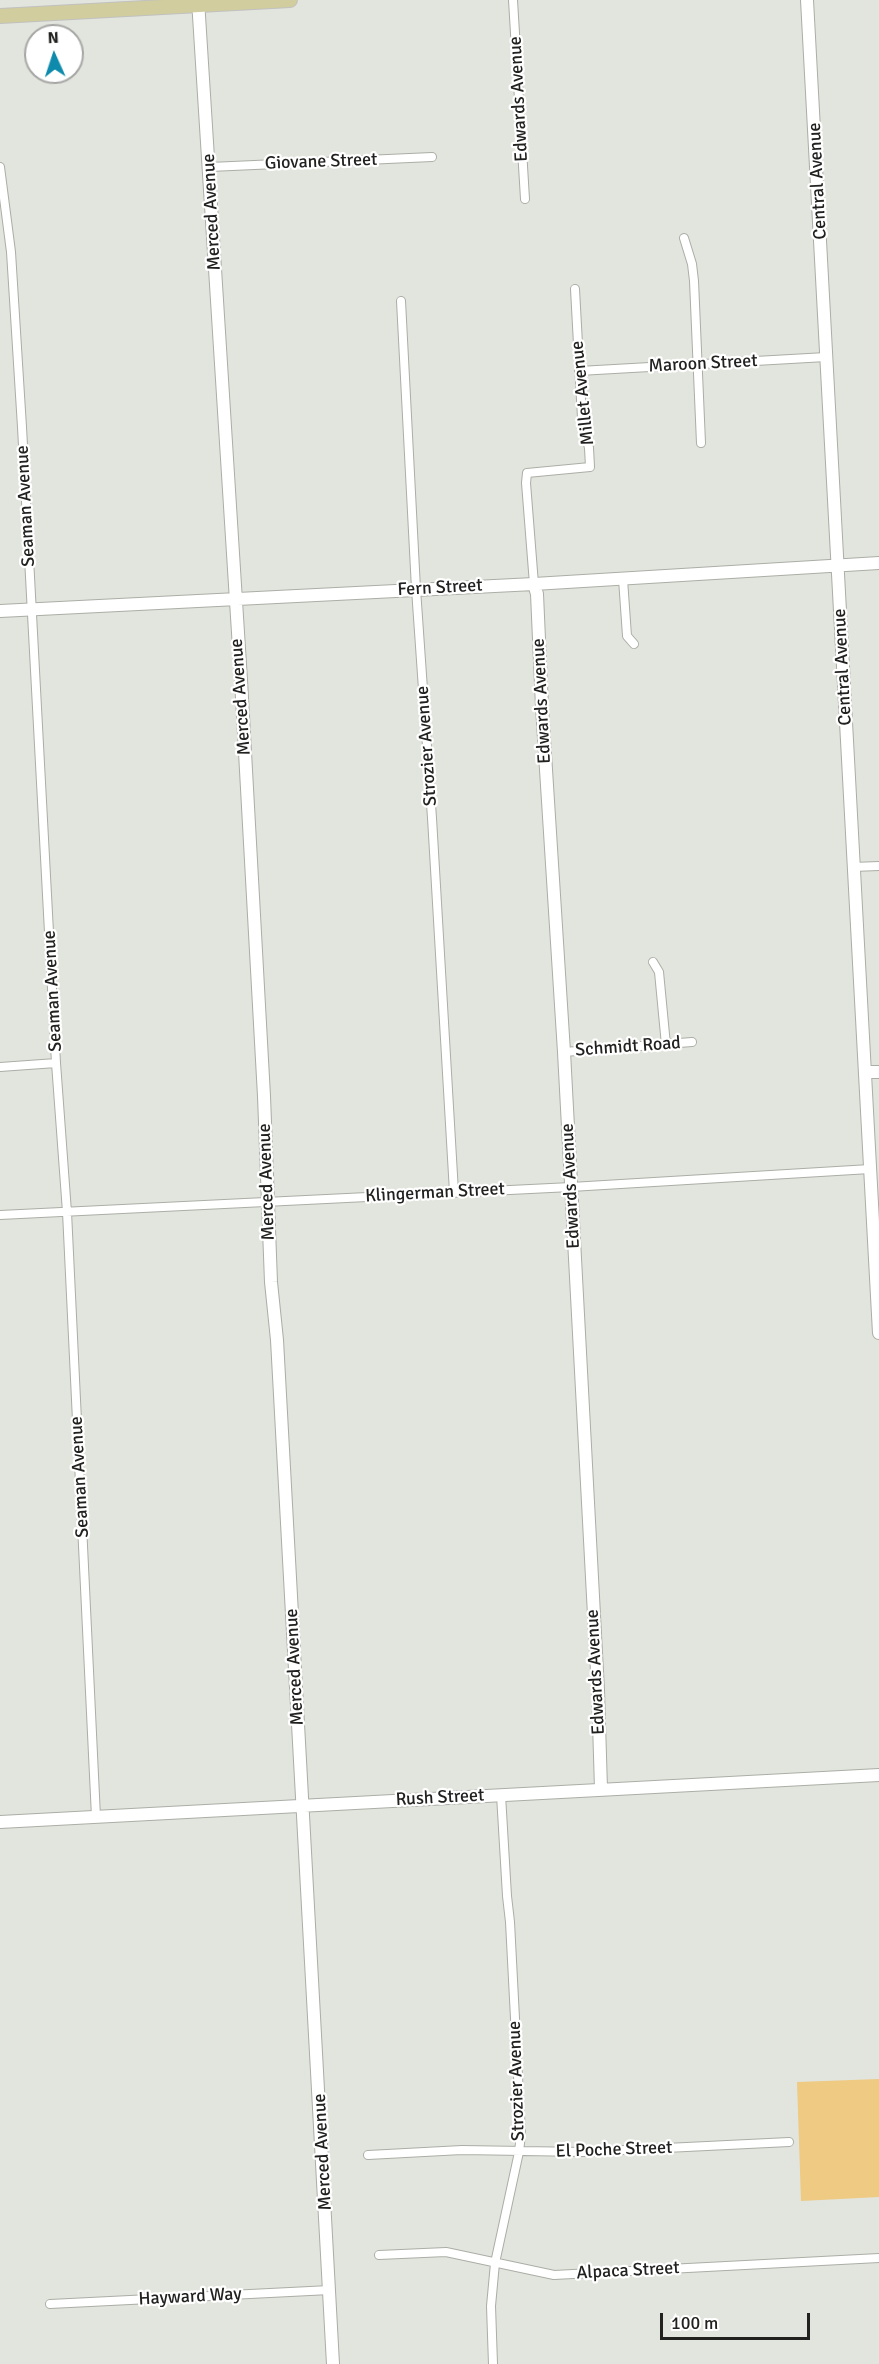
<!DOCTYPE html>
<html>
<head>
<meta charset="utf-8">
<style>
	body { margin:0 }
	#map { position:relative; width:879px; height:2364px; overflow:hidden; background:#e2e5dd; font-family:Signika,sans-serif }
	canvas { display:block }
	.north { position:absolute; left:24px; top:24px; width:60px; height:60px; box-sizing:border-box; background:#fff; border:2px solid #a6a7a5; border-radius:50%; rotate:357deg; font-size:16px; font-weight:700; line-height:24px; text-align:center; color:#21221f }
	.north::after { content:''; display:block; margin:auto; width:21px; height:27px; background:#0d8aac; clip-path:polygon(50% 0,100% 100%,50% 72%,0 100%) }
	.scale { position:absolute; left:660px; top:2313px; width:150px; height:27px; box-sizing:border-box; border:3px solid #21221f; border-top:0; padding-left:8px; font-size:18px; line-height:21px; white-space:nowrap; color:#21221f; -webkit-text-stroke:4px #fff; paint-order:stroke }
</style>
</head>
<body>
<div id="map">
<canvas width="879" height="2364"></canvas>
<div class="north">N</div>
<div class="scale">100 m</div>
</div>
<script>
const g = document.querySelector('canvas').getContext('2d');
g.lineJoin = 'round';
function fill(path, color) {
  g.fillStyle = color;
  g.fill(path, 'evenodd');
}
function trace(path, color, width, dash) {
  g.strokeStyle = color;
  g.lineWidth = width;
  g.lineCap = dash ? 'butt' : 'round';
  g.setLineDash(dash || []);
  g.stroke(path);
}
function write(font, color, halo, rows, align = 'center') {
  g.font = font + ' Signika,sans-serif';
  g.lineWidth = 4.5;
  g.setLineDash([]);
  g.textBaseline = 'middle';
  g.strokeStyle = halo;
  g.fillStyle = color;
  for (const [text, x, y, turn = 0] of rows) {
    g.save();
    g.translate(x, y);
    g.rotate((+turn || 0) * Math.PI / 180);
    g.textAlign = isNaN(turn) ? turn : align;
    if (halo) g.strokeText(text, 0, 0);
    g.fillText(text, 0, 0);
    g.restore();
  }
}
const green = new Path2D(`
	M879 2079V2197L801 2201 797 2082Z`);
const street = new Path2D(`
	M513 0 525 199
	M0 167 11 252 22 427 56 1063 67 1212 96 1817
	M210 167 432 157
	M684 238 692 264 694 281 701 443
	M401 301 416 589 432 818 454 1192
	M579 371 826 357
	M623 579 627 636 634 644
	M534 584 526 483 527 473 590 467 589 448 582 418 575 289
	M853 867 879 866
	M653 962 659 972 666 1045
	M564 1052 692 1042
	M0 1067 56 1063
	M0 1215 571 1187 870 1169
	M368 2155 462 2150 584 2152 789 2142
	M379 2255 446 2252 554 2275 879 2258
	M50 2304 330 2290
	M493 2364 491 2306 495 2263 519 2152 521 2134 510 1922 507 1896 501 1795`);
const secondary = new Path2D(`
	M198 0 241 680 264 1096 271 1282 277 1340 333 2364
	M807 0 879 1333
	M534 584 537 594 542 707 564 1052 598 1690 601 1789
	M0 611 534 584 879 563
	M865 1072H879
	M0 1822 879 1775`);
const primary = new Path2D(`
	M0 16 290 0`);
const streetNames = [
	["Edwards Avenue",519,99,-93],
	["Giovane Street",321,162,-2],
	["Central Avenue",818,181,-93],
	["Merced Avenue",212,212,-93],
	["Maroon Street",703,364,-3],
	["Millet Avenue",583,393,-96],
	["Seaman Avenue",26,506,-93],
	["Fern Street",440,588,-3],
	["Central Avenue",843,667,-93],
	["Merced Avenue",241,697,-94],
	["Edwards Avenue",542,701,-93],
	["Strozier Avenue",427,746,-94],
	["Seaman Avenue",53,991,-93],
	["Schmidt Road",628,1047,-4],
	["Merced Avenue",267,1182,-92],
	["Edwards Avenue",571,1186,-93],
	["Klingerman Street",435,1193,-3],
	["Seaman Avenue",80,1477,-93],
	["Merced Avenue",295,1667,-93],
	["Edwards Avenue",596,1672,-93],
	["Rush Street",440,1798,-3],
	["Strozier Avenue",517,2081,-92],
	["El Poche Street",614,2150,-2],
	["Merced Avenue",323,2152,-93],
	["Alpaca Street",628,2271,-3],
	["Hayward Way",190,2297,-3]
];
fill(green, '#eeca83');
trace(street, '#abaea6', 10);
trace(secondary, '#abaea6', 14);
trace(primary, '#c1c1c0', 16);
trace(street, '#fff', 8);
trace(secondary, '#fff', 12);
trace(primary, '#d1cd9e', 14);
write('18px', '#21221f', '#fff', streetNames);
</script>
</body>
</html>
